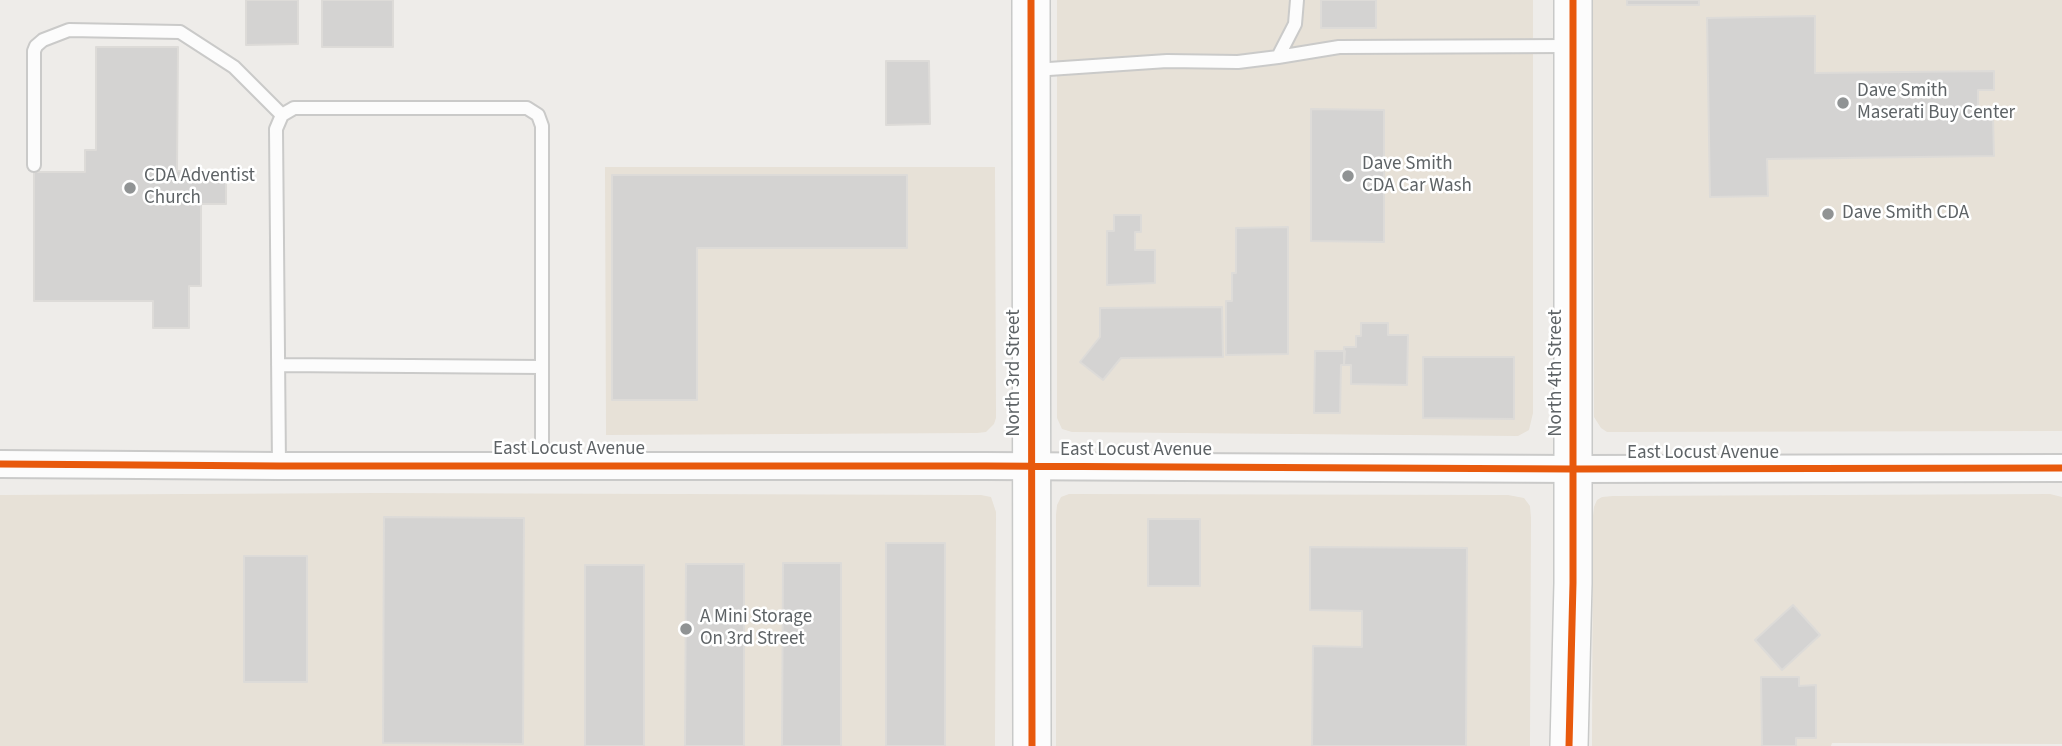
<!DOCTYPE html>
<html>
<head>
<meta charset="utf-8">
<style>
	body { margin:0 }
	canvas { display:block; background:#eeece9 }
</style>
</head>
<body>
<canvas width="2062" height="746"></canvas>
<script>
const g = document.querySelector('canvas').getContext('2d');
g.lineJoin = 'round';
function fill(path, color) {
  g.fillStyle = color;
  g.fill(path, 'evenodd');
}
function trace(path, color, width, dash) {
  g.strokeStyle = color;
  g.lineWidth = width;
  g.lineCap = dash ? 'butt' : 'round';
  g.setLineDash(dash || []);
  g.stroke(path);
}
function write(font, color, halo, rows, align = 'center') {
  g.font = font + ' "Source Sans 3",sans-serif';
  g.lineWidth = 5;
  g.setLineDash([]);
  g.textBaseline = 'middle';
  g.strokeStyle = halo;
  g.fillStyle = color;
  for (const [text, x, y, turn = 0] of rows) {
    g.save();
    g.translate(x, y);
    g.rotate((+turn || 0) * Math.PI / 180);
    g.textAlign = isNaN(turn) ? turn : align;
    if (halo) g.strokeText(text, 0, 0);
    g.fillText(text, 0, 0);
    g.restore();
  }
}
const commercial = new Path2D(`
	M1057 0H1533V413L1529 430 1518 436 1072 432 1062 429 1057 418Z
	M1593 0H2062V431L1613 432H1607L1601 428 1594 417Z
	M605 167H995L996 418 994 424 986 432 977 433 606 435Z
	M377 493 981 495 991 497 996 512 995 746H0V495Z
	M1069 494 1508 495 1524 498 1530 506 1531 518 1530 746H1056V515L1057 505 1061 497Z
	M2050 494 2062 497V744L1832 743 1831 746H1592L1593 516 1594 507 1597 500 1602 497 1613 496Z`);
const building = new Path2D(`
	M246 0H298V44L246 45Z
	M322 0H393V47H322Z
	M1321 0H1376V28H1321Z
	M1627 0H1699V5H1627Z
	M1815 16V73L1994 71V90H1978V117L1993 116 1994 156 1767 159 1768 196 1710 197 1707 18Z
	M96 47H178L177 171H226V204H201V286H189V328H153V301H34V172H85V150H96Z
	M886 61H929L930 124 886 125Z
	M1311 109 1384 110V242L1311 241Z
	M612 175H907V248H697V400H612Z
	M1114 215H1141V232H1135V250H1155V283L1107 285V231H1114Z
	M1288 227V354L1226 355V301H1232V273H1236V228Z
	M1222 307 1223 357 1121 358 1103 380 1080 362 1100 337V308Z
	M1361 323H1388V335H1408L1407 385 1351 384V365H1344V347H1356V336H1361Z
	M1315 351H1345L1344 365H1341L1340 413H1314Z
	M1423 357H1514V419L1423 418Z
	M384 517 524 518 523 744 383 743Z
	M1148 519H1200V586H1148Z
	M886 543H945V746H886Z
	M1310 547 1467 548 1466 746H1312L1313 646 1362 647V611L1310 610Z
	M244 556H307V682H244Z
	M783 563H841V746H782Z
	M686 564H744V746H685Z
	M585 565H644V746H585Z
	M1793 605 1820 635 1782 670 1755 640Z
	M1761 677H1799V686L1816 685V738H1796V746H1762Z`);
const service = new Path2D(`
	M1278 57 1339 47 1569 46
	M1034 70 1167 61 1238 62 1278 57 1295 24 1297 0
	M34 165V51L36 46 43 40 69 30 180 32 234 67 282 115
	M278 365 542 367
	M279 466 276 129 282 115 294 108H527L538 115 542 126V466`);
const minor = new Path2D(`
	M0 464 279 466H985L1573 469 2062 468`);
const secondary = new Path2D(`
	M1031 0 1032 746
	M1569 746 1573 583V0`);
const cycleway = new Path2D(`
	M1031 0 1032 746
	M0 464 279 466H985L1573 469 2062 468
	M1569 746 1573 583V0`);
const markers = [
	[1843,103,7,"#909394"],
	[1348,176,7,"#909394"],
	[130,188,7,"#909394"],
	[1828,214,7,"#909394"],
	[686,629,7,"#909394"]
];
const poiNames = [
	["Dave Smith",1857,92],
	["Maserati Buy Center",1857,114],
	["Dave Smith",1362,165],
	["CDA Car Wash",1362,187],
	["CDA Adventist",144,177],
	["Church",144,199],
	["Dave Smith CDA",1842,214],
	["A Mini Storage",700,618],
	["On 3rd Street",700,640]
];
const streetNames = [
	["North 3rd Street",1015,373,-90],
	["North 4th Street",1557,373,-90],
	["East Locust Avenue",569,450],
	["East Locust Avenue",1136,451],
	["East Locust Avenue",1703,454]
];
fill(commercial, '#e7e1d7');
fill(building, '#d4d3d2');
trace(building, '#dddbd8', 2);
trace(service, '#cacac9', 16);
trace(minor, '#cacac9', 30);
trace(secondary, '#c8c9c8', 40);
trace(service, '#fcfcfc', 12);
trace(minor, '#fcfcfc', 26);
trace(secondary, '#fcfcfc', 37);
trace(cycleway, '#e8590c', 7);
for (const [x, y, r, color] of markers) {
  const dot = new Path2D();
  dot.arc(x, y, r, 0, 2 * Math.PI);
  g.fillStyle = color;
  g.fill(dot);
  trace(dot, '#fff', 2.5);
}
write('19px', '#5e6366', '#fff', poiNames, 'left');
write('19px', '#5e6366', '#fff', streetNames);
</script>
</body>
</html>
